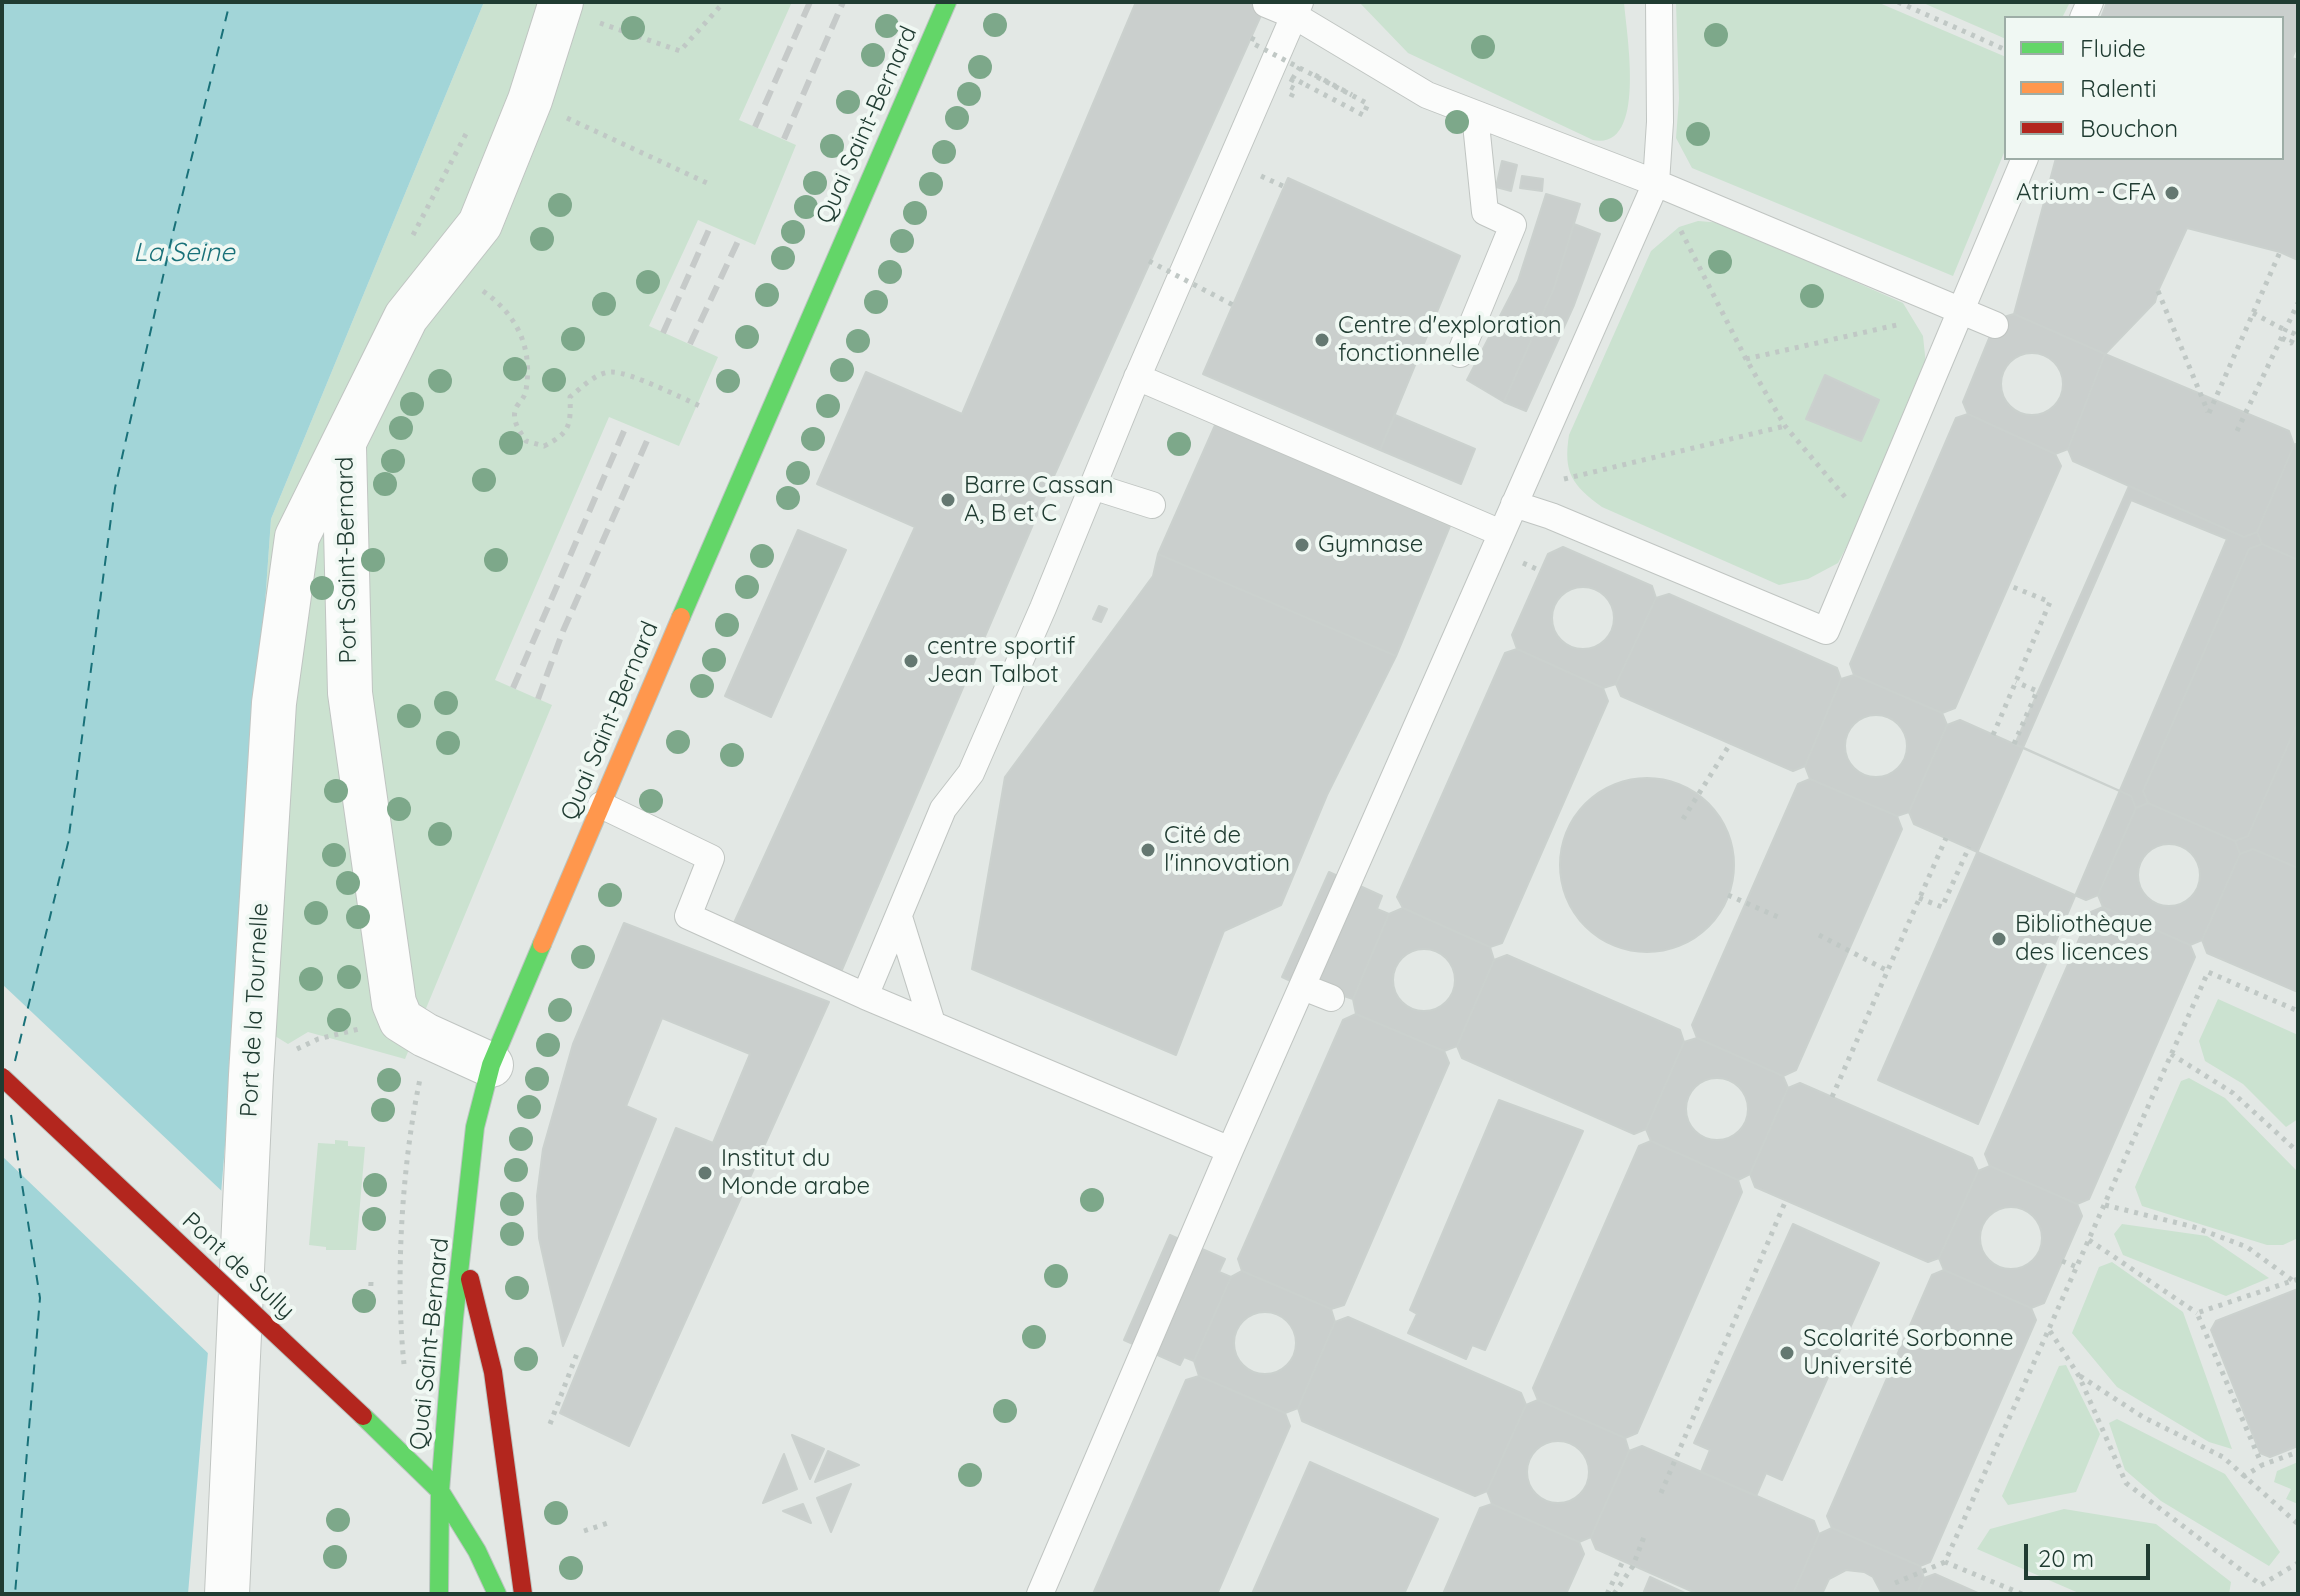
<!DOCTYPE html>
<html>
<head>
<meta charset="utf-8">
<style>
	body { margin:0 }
	#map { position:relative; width:2300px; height:1596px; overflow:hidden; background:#e3e8e5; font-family:Quicksand,sans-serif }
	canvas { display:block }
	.frame { position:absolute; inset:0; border:4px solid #203c32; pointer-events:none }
	.legend { position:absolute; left:2004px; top:16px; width:280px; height:144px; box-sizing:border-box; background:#f0f8f3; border:2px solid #9dada6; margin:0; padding:10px 14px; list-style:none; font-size:24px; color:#203c32 }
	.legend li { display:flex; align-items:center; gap:16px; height:40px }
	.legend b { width:40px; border:2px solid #9dada6 }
	.scale { position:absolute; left:2024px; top:1544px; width:126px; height:36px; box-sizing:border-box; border:4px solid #203c32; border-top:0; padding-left:10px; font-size:24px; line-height:28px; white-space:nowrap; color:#203c32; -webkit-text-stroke:6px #f0f8f3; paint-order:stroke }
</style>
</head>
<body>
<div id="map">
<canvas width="2300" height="1596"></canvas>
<div class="frame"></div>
<ul class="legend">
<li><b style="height:10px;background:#63d668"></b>Fluide</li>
<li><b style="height:10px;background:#ff974d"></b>Ralenti</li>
<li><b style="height:10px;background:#b3261e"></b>Bouchon</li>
</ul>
<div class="scale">20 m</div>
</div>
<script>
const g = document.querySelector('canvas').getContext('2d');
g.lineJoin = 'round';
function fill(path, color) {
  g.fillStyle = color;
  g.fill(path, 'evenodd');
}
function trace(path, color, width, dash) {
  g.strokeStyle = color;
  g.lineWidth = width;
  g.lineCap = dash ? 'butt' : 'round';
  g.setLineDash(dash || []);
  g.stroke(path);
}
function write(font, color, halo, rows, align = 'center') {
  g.font = font + ' Quicksand,sans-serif';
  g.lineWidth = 8;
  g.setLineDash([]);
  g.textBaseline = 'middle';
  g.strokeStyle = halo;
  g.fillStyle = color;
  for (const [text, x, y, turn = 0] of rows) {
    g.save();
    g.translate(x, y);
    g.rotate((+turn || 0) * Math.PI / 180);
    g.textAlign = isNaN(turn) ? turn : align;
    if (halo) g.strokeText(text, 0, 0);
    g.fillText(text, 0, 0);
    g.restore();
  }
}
const green = new Path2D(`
	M484 2H792L739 120 796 145 755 245 698 220 649 326 718 357 679 446 609 417 495 680 552 705 405 1059 308 1032 288 1044 236 1012 271 519Z
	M1359 2H1624C1626 32 1648 151 1593 140L1408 53Z
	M1676 2H1877L2006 57V148L1953 276 1692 168 1676 138 1679 99Z
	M1921 2H2070L2062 18H2006V39Z
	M1698 221 1722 223 1903 303 1923 336 1926 365 1852 536 1838 563 1808 579 1779 585 1602 507C1572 485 1563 473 1569 435L1651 251 1679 227Z
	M2218 999 2298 1035V1119L2286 1127 2243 1084 2205 1061 2199 1041Z
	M2189 1078 2225 1098 2298 1172V1238L2283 1245H2267L2142 1206 2135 1187 2181 1081Z
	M335 1140 348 1141V1146L365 1147 356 1250H326V1247L309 1245 318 1143 335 1144Z
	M2122 1224 2207 1236 2269 1278 2226 1296 2123 1255 2114 1234Z
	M2112 1262 2183 1312 2232 1449 2209 1442 2117 1387 2072 1333 2099 1267Z
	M2066 1365 2100 1434 2076 1492 2008 1505 2002 1496 2059 1366Z
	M2117 1419 2225 1474 2280 1552 2269 1566 2161 1501 2125 1470 2109 1423Z
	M2298 1462V1504L2286 1499 2291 1489 2274 1482 2277 1471Z
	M2064 1509 2156 1524 2231 1582 2229 1594H2081L1977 1549 1990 1529Z`);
const water = new Path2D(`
	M2 2H484L271 519 236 1012 188 1594H2Z`);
const pier = new Path2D(`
	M2 984 226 1195 212 1357 2 1156Z`);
const ferry = new Path2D(`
	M15 1061 68 843 115 488 172 237 230 2
	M11 1115 40 1298 15 1594`);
const building = new Path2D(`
	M1136 2H1267L1049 487 841 972 733 925 915 527 817 484 866 372 962 414Z
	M2107 2H2298V44L2292 58 2298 60V260L2280 252 2187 228 2158 291 2155 302 2105 354 2014 314 2056 158H2282V18H2101Z
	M1502 161 1517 165 1511 191 1496 187Z
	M1522 176 1543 179 1542 191 1520 188Z
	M1288 178 1460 256 1380 450 1203 374Z
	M1546 194 1580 204 1554 288 1504 402 1467 380 1518 281Z
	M1574 224 1600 234 1574 305 1526 411 1504 402 1554 288Z
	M2014 314 2105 354 2068 449 2055 454 1968 414 1963 402 1997 319Z
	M2001 384a31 31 0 1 1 62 0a31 31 0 1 1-62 0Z
	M2105 354 2289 431 2294 445 2257 532 2244 537 2073 461 2068 449Z
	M1825 375 1879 400 1861 441 1806 419Z
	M1968 414 2055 454 2061 466 1955 708 1942 713 1854 675 1850 664 1956 418Z
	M1395 415 1475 449 1461 484 1380 450Z
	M1216 423 1450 526 1396 656 1158 554Z
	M2298 443V560L2262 544 2257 532 2294 445Z
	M2129 486 2244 537 2257 532 2262 544 2249 549 2143 791 2148 803 2136 808 2131 796 2015 744Z
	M2131 500 2227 539 1978 1124 1878 1080Z
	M798 530 846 550 771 717 725 696Z
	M2262 544 2298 560V722L2248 836 2235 841 2148 803 2143 791 2249 549Z
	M1563 547 1652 586 1656 598 1616 684 1603 688 1517 649 1512 635 1548 554Z
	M1158 554 1396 656 1327 795 1281 905 1224 931 1176 1055 972 969 1005 777 1153 576Z
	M1552 618a31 31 0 1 1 62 0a31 31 0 1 1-62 0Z
	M1669 594 1837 668 1841 679 1805 766 1793 771 1621 696 1616 684 1656 598Z
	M1099 606 1107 609 1101 622 1093 619Z
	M1517 649 1603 688 1608 701 1502 943 1490 947 1403 908 1397 897 1505 653Z
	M1854 675 1942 713 1947 725 1909 812 1897 816 1810 779 1805 766 1841 679Z
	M1845 746a31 31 0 1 1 62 0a31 31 0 1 1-62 0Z
	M1960 720 2131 796 2136 808 2098 895 2086 900 1914 824 1909 812 1947 725Z
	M2298 722V868L2253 849 2240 854 2235 841 2248 836Z
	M1560 865a87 87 0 1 1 174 0a87 87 0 1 1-174 0Z
	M1810 779 1897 816 1902 829 1796 1070 1783 1076 1697 1038 1692 1025 1798 784Z
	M2148 803 2235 841 2240 854 2202 940 2190 945 2103 907 2098 895 2136 808Z
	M2138 875a31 31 0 1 1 62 0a31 31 0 1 1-62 0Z
	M2253 849 2298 868V992L2207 953 2202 940 2240 854Z
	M1329 872 1382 896 1377 909 1389 914 1353 999 1341 995 1338 1003 1282 977Z
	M2103 907 2190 945 2195 957 2089 1199 2077 1204 1990 1166 1985 1154 2091 912Z
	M1403 908 1490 947 1494 960 1457 1046 1444 1051 1356 1014 1353 999 1389 914Z
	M624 923 829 1002 629 1446 560 1413 676 1128 713 1143 750 1054 662 1018 626 1106 656 1119 563 1346 539 1238 537 1196 543 1149 573 1044Z
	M1393 980a31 31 0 1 1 62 0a31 31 0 1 1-62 0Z
	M1507 955 1680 1030 1684 1042 1646 1129 1634 1134 1462 1058 1457 1046 1494 960Z
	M1356 1014 1444 1051 1449 1063 1344 1305 1331 1309 1242 1271 1238 1259 1343 1020Z
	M1697 1038 1783 1076 1788 1088 1750 1174 1738 1180 1651 1141 1646 1129 1684 1042Z
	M1686 1109a31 31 0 1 1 62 0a31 31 0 1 1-62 0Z
	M1800 1083 1972 1158 1978 1171 1939 1258 1928 1262 1755 1187 1750 1174 1788 1088Z
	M1499 1100 1583 1131 1485 1350 1472 1345 1466 1359 1408 1333 1417 1314 1410 1310Z
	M1651 1141 1738 1180 1742 1192 1637 1433 1625 1438 1538 1400 1533 1388 1639 1146Z
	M1990 1166 2077 1204 2082 1216 2044 1303 2031 1308 1944 1270 1939 1258 1978 1171Z
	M1980 1238a31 31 0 1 1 62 0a31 31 0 1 1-62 0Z
	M1793 1224 1879 1263 1782 1480 1766 1473 1756 1496 1701 1472 1710 1450 1694 1443Z
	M1170 1235 1225 1259 1219 1272 1231 1277 1194 1361 1184 1357 1180 1365 1124 1340Z
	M1944 1270 2031 1308 2036 1320 1930 1562 1920 1566 1832 1528 1827 1516 1932 1275Z
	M1242 1271 1331 1309 1335 1322 1298 1408 1285 1413 1199 1376 1194 1361 1231 1277Z
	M2298 1289V1446L2270 1457 2260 1453 2211 1330 2216 1321Z
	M1234 1343a31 31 0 1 1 62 0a31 31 0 1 1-62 0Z
	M1348 1317 1521 1393 1526 1405 1487 1491 1475 1496 1302 1421 1298 1408 1335 1322Z
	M1199 1376 1285 1413 1290 1426 1217 1594H1093L1186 1380Z
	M1538 1400 1625 1438 1629 1451 1591 1537 1579 1542 1492 1504 1487 1491 1526 1405Z
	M792 1435 824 1449 810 1479Z
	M1527 1472a31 31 0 1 1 62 0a31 31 0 1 1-62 0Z
	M1642 1446 1814 1521 1819 1534 1793 1594H1698L1596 1549 1591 1537 1629 1451Z
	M828 1451 859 1465 815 1482Z
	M784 1454 797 1489 763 1503Z
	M1310 1462 1438 1519 1404 1594H1252Z
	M851 1484 831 1532 817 1498Z
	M803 1504 811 1523 783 1511Z
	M1492 1504 1579 1542 1584 1554 1566 1594H1443L1480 1508Z
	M1832 1528 1920 1566 1924 1578 1917 1594H1793L1819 1534Z
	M1846 1570 1864 1572 1873 1577 1882 1594H1822L1829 1579Z
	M1935 1574 1980 1594H1917L1924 1578Z
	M1650 1577 1687 1594H1643Z`);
const path = new Path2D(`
	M1898 2 2006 50
	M600 23 680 51 724 2
	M1315 75 1352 95
	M1306 85 1363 115 1368 104 1359 99
	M567 118 707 183
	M1261 176 1285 187
	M1681 231 1746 359 1785 426 1845 497
	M413 235 468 130
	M483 291C517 315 533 347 526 390 525 397 521 400 517 406 510 419 519 430 526 441L544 446C570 433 571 425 570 397 581 388 596 372 612 372 630 372 682 398 700 406
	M2158 291 2208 412
	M2253 313 2279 327
	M2282 338 2291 343 2295 334 2288 331
	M1746 359 1901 324
	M2209 413 2280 252
	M2237 431 2298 303
	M1564 479 1785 426
	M1523 563 1541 571
	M1993 735 2050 602 2008 585
	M2014 744 2037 691 2016 682
	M1683 819 1730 744
	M1728 895 1778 917
	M1919 898 1942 907 1969 847
	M1819 935 1888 971
	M297 1049 318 1039 359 1029
	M2171 1054 2233 1093 2298 1152
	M1832 1097 1946 838
	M2105 1205 2194 1227 2247 1247 2292 1280
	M2089 1240 2197 1313
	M2062 1261 2077 1267
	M2298 1279 2197 1313 2262 1465 2298 1452
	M371 1282 370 1305H374
	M2050 1331 2079 1376 2126 1483 2261 1585 2298 1563
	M404 1364C395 1278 402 1164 420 1079
	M2080 1376 2143 1417 2223 1457 2298 1524
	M550 1424 578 1351
	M2243 1477 2262 1465
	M1661 1493 1786 1200
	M584 1531 608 1523
	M1895 1583 1945 1562
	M1607 1594 1623 1561
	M1614 1594 1633 1566 1645 1534
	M2022 1594 1945 1562 2208 972 2298 1011`);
const lane = new Path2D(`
	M1266 4 1295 16 1427 95 1656 183 1995 325
	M2083 18 2090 2
	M1460 354 1513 225 1485 212 1475 114
	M1137 377 1501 533
	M1092 486 1152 505
	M1514 504 1551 516 1826 631 2025 158
	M601 805 711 858 688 916 865 996
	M899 917 932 1023
	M1303 987 1331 998
	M1230 1150 865 996 943 809 971 773 1043 608 1134 385 1300 2
	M1040 1594 1230 1150 1656 183 1660 122 1659 2`);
const street = new Path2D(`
	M344 448 350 693 394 1003 401 1020 425 1035 491 1065
	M227 1594 251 1075 274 703 297 537 406 317 480 224 530 100 561 2`);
const fast = new Path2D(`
	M681 617 947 2
	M363 1416 440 1491 477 1551 497 1594
	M439 1594 440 1491 454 1318 475 1127 491 1065 542 944`);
const slow = new Path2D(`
	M542 944 681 617`);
const jam = new Path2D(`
	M470 1279 493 1372 523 1594`);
const rail = new Path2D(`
	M755 127 810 2
	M784 139 843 2
	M663 333 711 225
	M690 344 739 239
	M513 688 627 424
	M538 699 563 631 650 434`);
const pathBridge = new Path2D(`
	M1251 38 1255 40 1254 44 1359 99
	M1300 67 1293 78 1306 85
	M1291 97 1295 89 1289 86 1293 78
	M1149 261 1233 305
	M2279 327 2288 331`);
const jamBridge = new Path2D(`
	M2 1077 363 1416`);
const trees = [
	[995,25],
	[887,26],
	[633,28],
	[1716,35],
	[1483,47],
	[873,55],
	[980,67],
	[969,94],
	[848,102],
	[957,118],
	[1457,122],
	[1698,134],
	[832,146],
	[944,152],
	[815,183],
	[931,184],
	[560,205],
	[806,207],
	[1611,210],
	[915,213],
	[793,232],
	[542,239],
	[902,241],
	[783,258],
	[1720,262],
	[890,272],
	[648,282],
	[767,295],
	[1812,296],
	[876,302],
	[604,304],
	[747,337],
	[573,339],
	[858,341],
	[515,369],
	[842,370],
	[554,380],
	[440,381],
	[728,381],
	[412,404],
	[828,406],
	[401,428],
	[813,439],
	[511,443],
	[1179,444],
	[393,461],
	[798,473],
	[484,480],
	[385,484],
	[788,498],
	[762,556],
	[373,560],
	[496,560],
	[747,587],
	[322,588],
	[727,625],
	[714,660],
	[702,686],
	[446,703],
	[409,716],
	[678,742],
	[448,743],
	[732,755],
	[336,791],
	[651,801],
	[399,809],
	[440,834],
	[334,855],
	[348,883],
	[610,895],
	[316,913],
	[358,917],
	[583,957],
	[349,977],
	[311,979],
	[560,1010],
	[339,1020],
	[548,1045],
	[537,1079],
	[389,1080],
	[529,1107],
	[383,1110],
	[521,1139],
	[516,1170],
	[375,1185],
	[1092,1200],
	[512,1204],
	[374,1219],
	[512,1234],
	[1056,1276],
	[517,1288],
	[364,1301],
	[1034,1337],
	[526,1359],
	[1005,1411],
	[970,1475],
	[556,1513],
	[338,1520],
	[335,1557],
	[571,1568]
];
const markers = [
	[2172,193,8,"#647871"],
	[1322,340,8,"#647871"],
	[948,500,8,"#647871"],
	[1302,545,8,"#647871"],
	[911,661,8,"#647871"],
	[1148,850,8,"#647871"],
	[1999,939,8,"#647871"],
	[705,1173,8,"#647871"],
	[1787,1353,8,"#647871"]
];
const streetNames = [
	["Quai Saint-Bernard",867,125,-66],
	["Port Saint-Bernard",347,560,-91],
	["Quai Saint-Bernard",610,721,-67],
	["Port de la Tournelle",255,1010,-87],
	["Pont de Sully",238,1266,43],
	["Quai Saint-Bernard",430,1344,-84]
];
const poiNames = [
	["Atrium - CFA",2156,193,"right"],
	["Centre d'exploration",1338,326],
	["fonctionnelle",1338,354],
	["Barre Cassan",964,486],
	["A, B et C",964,514],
	["Gymnase",1318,545],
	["centre sportif",927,647],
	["Jean Talbot",927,675],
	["Cité de",1164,836],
	["l'innovation",1164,864],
	["Bibliothèque",2015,925],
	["des licences",2015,953],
	["Institut du",721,1159],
	["Monde arabe",721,1187],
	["Scolarité Sorbonne",1803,1339],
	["Université",1803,1367]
];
const waterNames = [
	["La Seine",184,253]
];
fill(green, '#cbe2d0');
fill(water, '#a2d5d8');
fill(pier, '#e3e8e5');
trace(ferry, '#197179', 2, [10, 8]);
fill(building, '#cacfcd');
trace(building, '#cbd1ce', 2);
trace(lane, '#c0c5c2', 28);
trace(street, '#c0c5c2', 46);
trace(fast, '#bbc5c1', 20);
trace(slow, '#bbc5c1', 20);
trace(jam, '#bbc5c1', 20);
trace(path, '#c0c8c5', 5, [4, 6]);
trace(lane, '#fbfcfb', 26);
trace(street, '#fbfcfb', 44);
trace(fast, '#63d668', 18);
trace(slow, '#ff974d', 18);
trace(jam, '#b3261e', 18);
trace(rail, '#c6cac9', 6, [16, 8]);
trace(jamBridge, '#bbc5c1', 20, []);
trace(pathBridge, '#c0c8c5', 5, [4, 6]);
trace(jamBridge, '#b3261e', 18);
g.fillStyle = '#7da88a';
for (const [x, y] of trees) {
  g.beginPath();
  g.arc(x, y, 12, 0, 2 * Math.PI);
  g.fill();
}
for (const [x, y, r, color] of markers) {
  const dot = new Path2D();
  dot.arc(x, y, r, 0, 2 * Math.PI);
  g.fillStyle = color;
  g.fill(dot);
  trace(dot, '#f0f8f3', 3);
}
write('24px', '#203c32', '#f0f8f3', streetNames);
write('24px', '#203c32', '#f0f8f3', poiNames, 'left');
write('italic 26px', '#197179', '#f0f8f3', waterNames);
</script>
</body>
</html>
